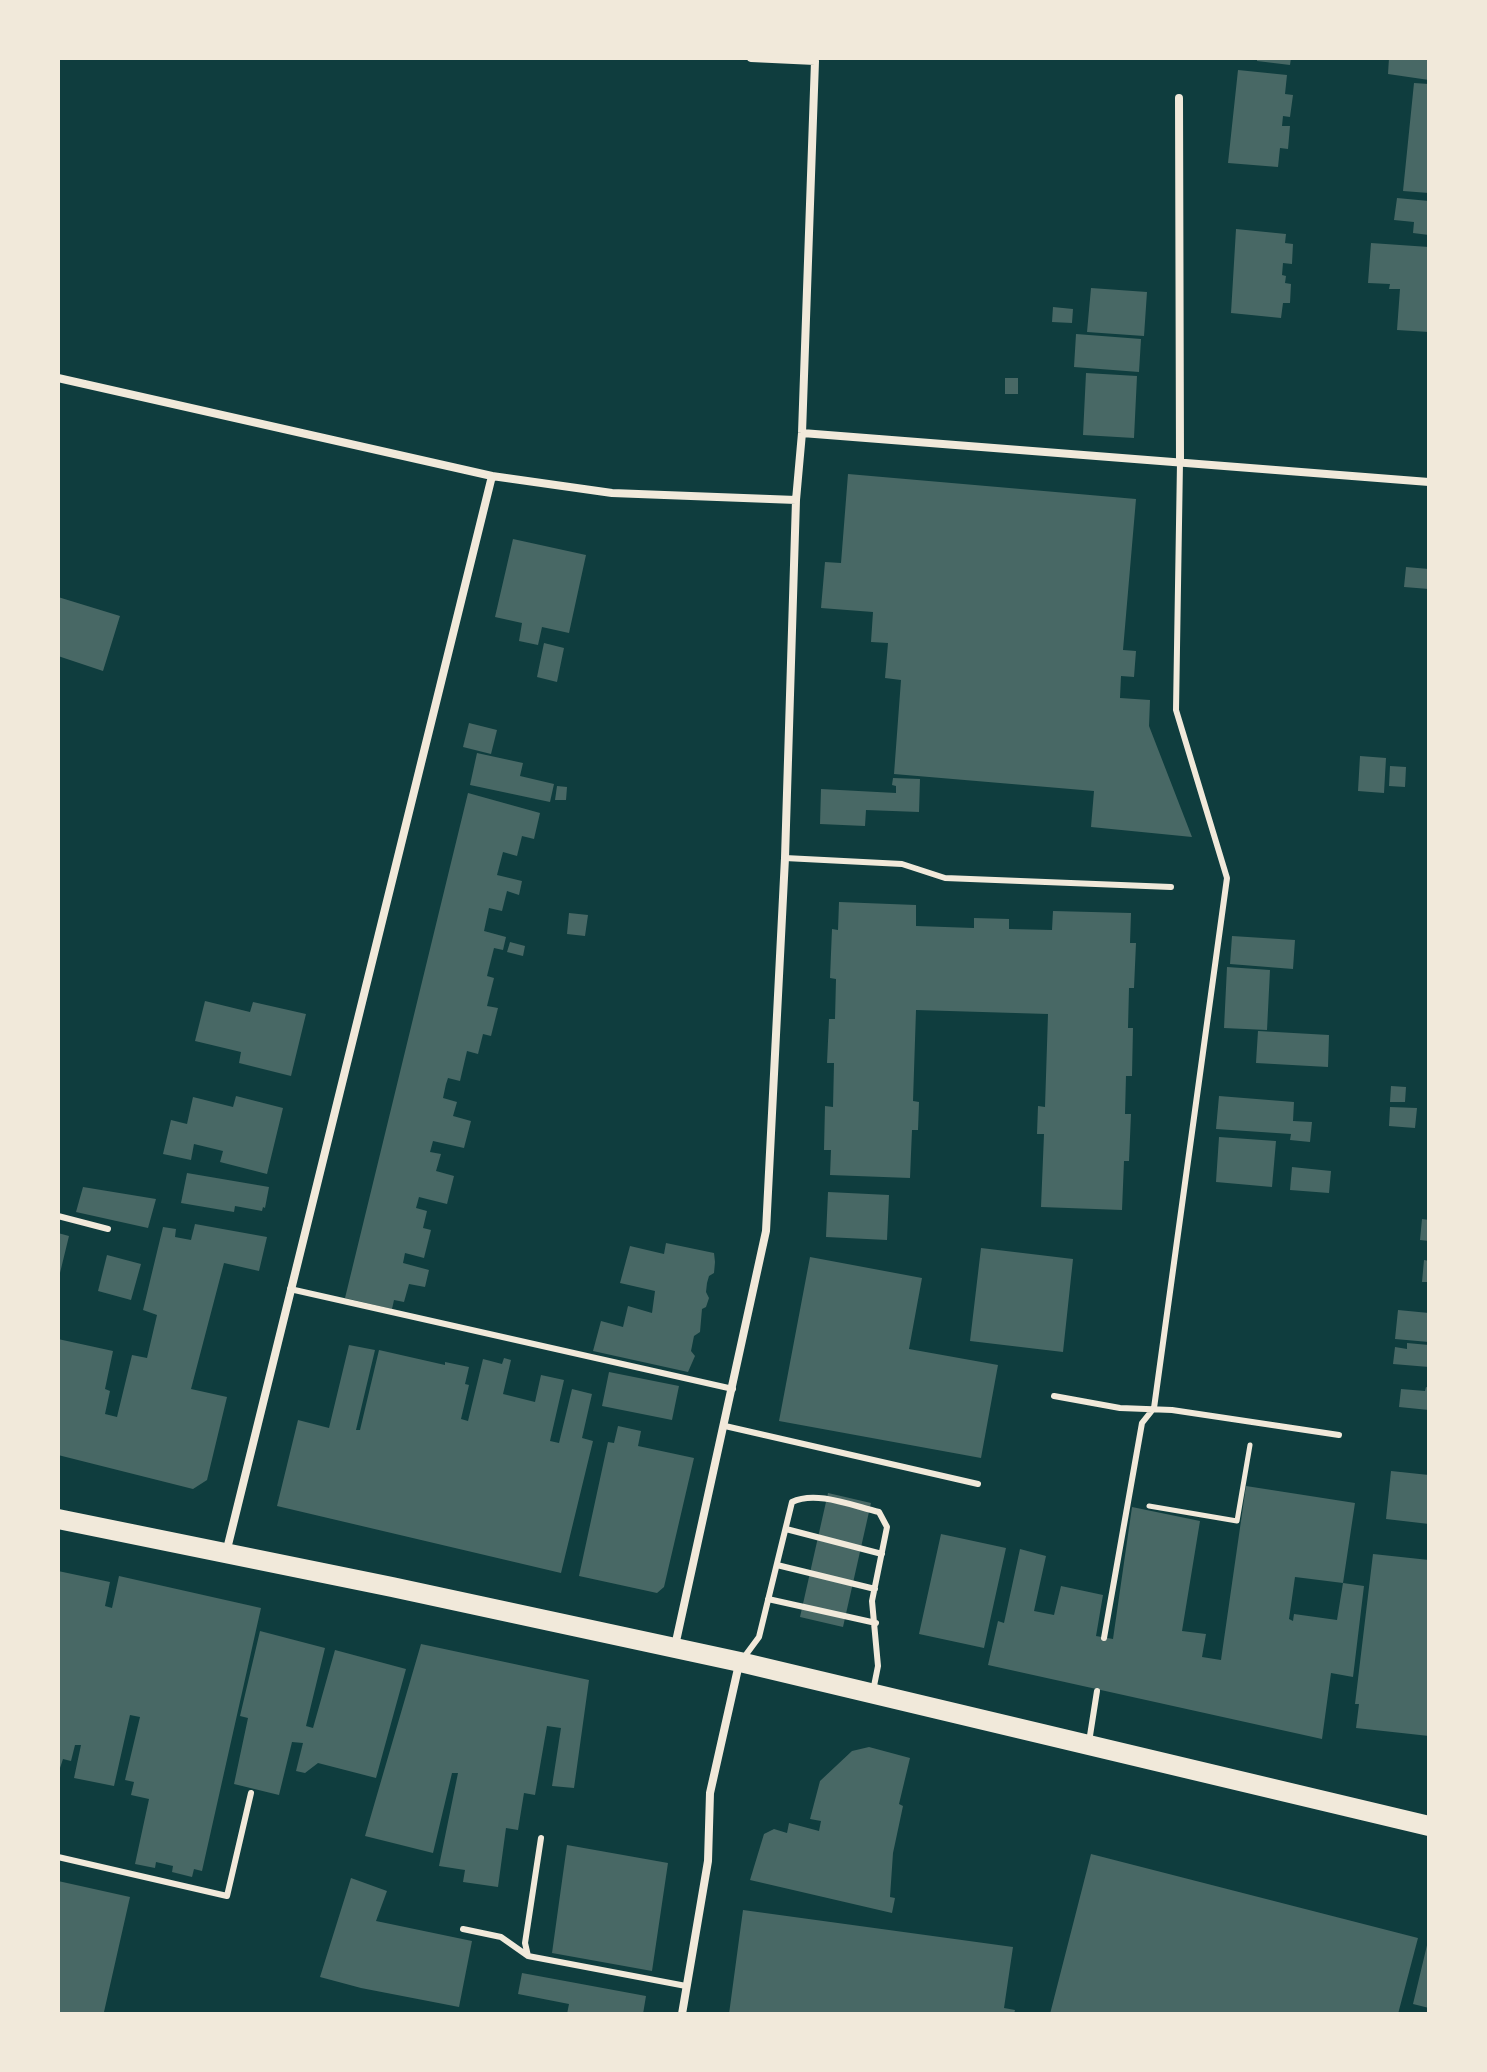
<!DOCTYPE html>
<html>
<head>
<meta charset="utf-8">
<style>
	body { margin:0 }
	#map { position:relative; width:1487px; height:2072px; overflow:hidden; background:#0f3d3e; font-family:"IBM Plex Serif",serif }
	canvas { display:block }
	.frame { position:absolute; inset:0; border:60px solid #f1e9da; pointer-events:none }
</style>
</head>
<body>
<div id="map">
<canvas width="1487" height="2072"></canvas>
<div class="frame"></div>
</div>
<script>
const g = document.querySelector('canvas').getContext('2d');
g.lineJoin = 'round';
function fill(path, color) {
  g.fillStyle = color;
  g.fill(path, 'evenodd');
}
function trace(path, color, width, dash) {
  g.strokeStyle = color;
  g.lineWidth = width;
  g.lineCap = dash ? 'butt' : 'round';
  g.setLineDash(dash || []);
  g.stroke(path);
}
const building = new Path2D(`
	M1257 58H1291L1290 65 1257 61Z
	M1389 58H1429V80L1388 74Z
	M1238 70 1287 75 1285 94 1293 95 1290 117 1283 116 1282 126H1290L1288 149 1280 148 1278 167 1228 163Z
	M1414 83 1429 84V193L1403 191Z
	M1397 198 1429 201V235L1413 233 1414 222 1394 220Z
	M1236 229 1286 234 1285 243 1293 244 1292 264 1283 263 1282 275 1286 276 1285 283 1291 284 1290 303H1283L1281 318 1231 313Z
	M1371 243 1429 247V332L1397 330 1400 289H1389L1390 284 1368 283Z
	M1091 288 1147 292 1144 336 1087 332Z
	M1053 307 1073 309 1072 323 1052 322Z
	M1076 334 1141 339 1139 372 1074 367Z
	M1086 373 1137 376 1134 438 1083 435Z
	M1005 378H1018V394H1005Z
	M848 474 1136 499 1123 650 1136 651 1134 677 1121 676 1120 698 1150 700 1149 726 1192 837 1091 827 1094 791 894 774 901 680 885 678 888 643 871 642 873 612 821 608 825 562 841 563Z
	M513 539 586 555 569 633 542 627 538 645 519 641 522 623 495 617Z
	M1406 567 1429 569V589L1404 587Z
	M58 597 120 616 103 671 58 656Z
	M544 643 564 648 557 682 537 677Z
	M469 723 497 730 491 754 463 747Z
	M477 753 523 763 520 776 554 784 550 802 470 785Z
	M1360 756 1386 758 1384 793 1358 791Z
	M1390 766 1406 767 1405 787 1389 786Z
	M893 778 920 779 919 812 866 810 865 826 820 824 821 789 896 793V786L892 785Z
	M557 786 567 787 566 800H555Z
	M468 793 540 813 534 839 522 836 517 856 503 852 497 875 522 881 519 895 507 891 502 911 489 908 484 931 506 937 503 950 494 948 487 976 494 978 487 1006 498 1008 491 1036 483 1034 478 1054 467 1051 460 1081 448 1078 446 1084 443 1098 457 1102 453 1116 471 1121 464 1148 433 1141 430 1152 441 1154 436 1171 454 1176 447 1204 419 1197 416 1208 427 1211 423 1228 431 1230 424 1258 405 1253 403 1263 429 1270 425 1287 409 1284 404 1302 394 1300 392 1309 345 1298Z
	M839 902 916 905V926L974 928V918L1009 919V929L1052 930 1053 911 1131 913 1130 943H1136L1134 988H1129L1128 1028H1133L1132 1076H1126L1125 1114H1131L1129 1161H1124L1122 1210 1041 1207 1044 1134H1037L1038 1106 1045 1107 1048 1014 916 1010 913 1101 919 1102 918 1130H912L910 1178 830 1175 831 1150H824L825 1106 833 1107 834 1063H827L829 1019H835L836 979 830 978 832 929 838 930Z
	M569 913 588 915 585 936 567 934Z
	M1232 936 1295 940 1293 969 1230 964Z
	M510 942 525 946 523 956 507 952Z
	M1227 967 1270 970 1267 1030 1224 1028Z
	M205 1001 250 1012 253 1002 306 1014 291 1076 239 1063 241 1052 195 1041Z
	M1258 1031 1329 1035 1328 1067 1256 1063Z
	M1391 1086 1406 1087 1405 1102H1390Z
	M236 1096 283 1108 267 1174 220 1162 223 1151 194 1144 191 1160 163 1154 171 1120 187 1124 193 1097 233 1107Z
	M1219 1096 1294 1102 1293 1121 1312 1122 1310 1142 1290 1140 1291 1134 1216 1129Z
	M1390 1107 1417 1108 1415 1128 1389 1126Z
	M1219 1137 1276 1141 1272 1187 1216 1182Z
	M1292 1167 1331 1171 1329 1193 1290 1190Z
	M187 1173 269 1187 265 1208 263 1207 262 1211 235 1206 234 1212 181 1203Z
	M83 1187 156 1199 148 1228 76 1212Z
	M828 1192 889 1195 887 1240 826 1237Z
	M1422 1219 1429 1220V1241L1420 1240Z
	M195 1224 267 1237 259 1271 224 1263 191 1389 227 1397 207 1480 193 1489 58 1455V1339L113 1351 105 1389 110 1391 105 1414 117 1417 132 1355 147 1358 157 1315 143 1310 163 1227 176 1229 175 1237 191 1240Z
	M58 1233 69 1236 59 1277H58Z
	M666 1243 714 1253 715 1262 714 1273 709 1276 707 1283 706 1292 709 1298 706 1307 702 1309 700 1332 694 1336 691 1351 695 1356 688 1372 593 1351 601 1321 623 1327 628 1306 652 1313 655 1291 620 1283 630 1246 664 1254Z
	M981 1248 1073 1259 1063 1352 970 1341Z
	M107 1255 141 1264 131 1300 98 1291Z
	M810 1257 922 1278 909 1349 998 1365 981 1458 779 1421Z
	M1424 1260 1429 1261V1282H1422Z
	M1398 1310 1429 1313V1342L1395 1339Z
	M1407 1343 1429 1345V1367L1393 1364 1395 1347 1407 1349Z
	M349 1345 375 1350 356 1430H360L379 1350 445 1365V1362L469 1367 465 1384 469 1385 461 1419 468 1421 483 1359 502 1364 504 1358 511 1360 503 1394 535 1402 541 1375 564 1380 550 1441 559 1443 572 1389 592 1394 582 1438 593 1441 561 1573 277 1506 298 1420 329 1428Z
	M609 1372 679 1386 672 1420 602 1406Z
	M1426 1387 1429 1388V1410L1399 1407 1401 1389 1425 1391Z
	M618 1426 641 1431 638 1446 694 1458 664 1587 657 1593 579 1576 608 1442 614 1443Z
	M1391 1471 1429 1475V1524L1386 1519Z
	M1246 1486 1355 1503 1343 1583 1364 1586 1353 1677 1331 1673 1322 1739 988 1665 998 1621 1004 1623 1020 1549 1046 1556 1034 1611 1054 1615 1061 1586 1103 1595 1096 1636 1113 1639 1132 1507 1200 1521 1182 1631 1206 1634 1202 1657 1221 1660ZM1295 1577 1343 1583 1337 1620 1294 1614 1293 1621 1289 1619Z
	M828 1493 871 1503 843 1627 800 1617Z
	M941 1534 1006 1548 984 1648 919 1634Z
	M1373 1554 1429 1560V1736L1356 1728 1359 1704H1355Z
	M58 1571 110 1582 105 1606 112 1608 119 1576 261 1608 202 1871 194 1869 192 1877 172 1872 173 1866 156 1862 155 1868 135 1864 149 1799 131 1795 134 1782 125 1780 140 1717 130 1715 114 1786 74 1778 81 1745H75L71 1761 63 1759 58 1774Z
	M260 1631 325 1648 306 1726 313 1728 335 1650 406 1669 376 1778 318 1763 305 1773 296 1771 303 1743 292 1742 279 1795 234 1784 248 1718 240 1716Z
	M421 1644 589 1680 574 1788 552 1786 561 1728 547 1726 535 1795 524 1793 518 1830 506 1828 498 1887 463 1882 465 1870 439 1866 458 1773H452L433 1853 365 1836Z
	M869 1747 910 1758 899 1804 903 1806 893 1853 890 1897 895 1898 892 1913 750 1880 764 1834 774 1829 787 1833 789 1823 819 1831 821 1821 810 1819 820 1781 852 1751Z
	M567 1845 668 1863 652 1971 552 1953Z
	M1091 1854 1418 1938 1398 2014H1050Z
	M351 1878 387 1891 376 1921 472 1941 459 2007 361 1988 320 1977Z
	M58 1881 130 1897 104 2012 58 2014Z
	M743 1910 1013 1947 1004 2008 1015 2010 1014 2014H729Z
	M1428 1941 1429 1942V2008L1413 2004Z
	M522 1973 646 1996 643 2014H567L569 2004 518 1994Z`);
const path = new Path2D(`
	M1149 1506 1237 1521 1250 1445`);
const service = new Path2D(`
	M785 858 902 864 945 878 1171 887
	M58 1216 108 1229
	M290 1289 733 1389
	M1054 1396 1120 1408 1172 1410 1339 1435
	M725 1426 978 1484
	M786 1529 882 1554
	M777 1565 875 1589
	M768 1599 876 1623
	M1104 1638 1142 1423 1154 1408 1227 878 1176 710 1180 462
	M742 1660 759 1637 792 1502C816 1490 853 1506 879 1512L887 1527 872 1601 878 1666 873 1691
	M1089 1742 1097 1691
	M58 1857 227 1896 251 1793
	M463 1929 501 1937 528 1956 686 1986
	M528 1956 525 1943 541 1838`);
const minor = new Path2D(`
	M1179 98 1180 462
	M58 378 492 476 612 493 796 500
	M802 433 1429 482
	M226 1553 492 476
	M675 1646 766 1231 785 858 796 500 802 433 815 61 751 58
	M682 2014 708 1861 710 1793 739 1664`);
const primary = new Path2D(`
	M58 1519 392 1587 740 1662 1429 1826`);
fill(building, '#486865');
trace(path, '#f1e9da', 5);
trace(service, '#f1e9da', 6);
trace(minor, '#f1e9da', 8);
trace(primary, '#f1e9da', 20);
</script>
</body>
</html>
